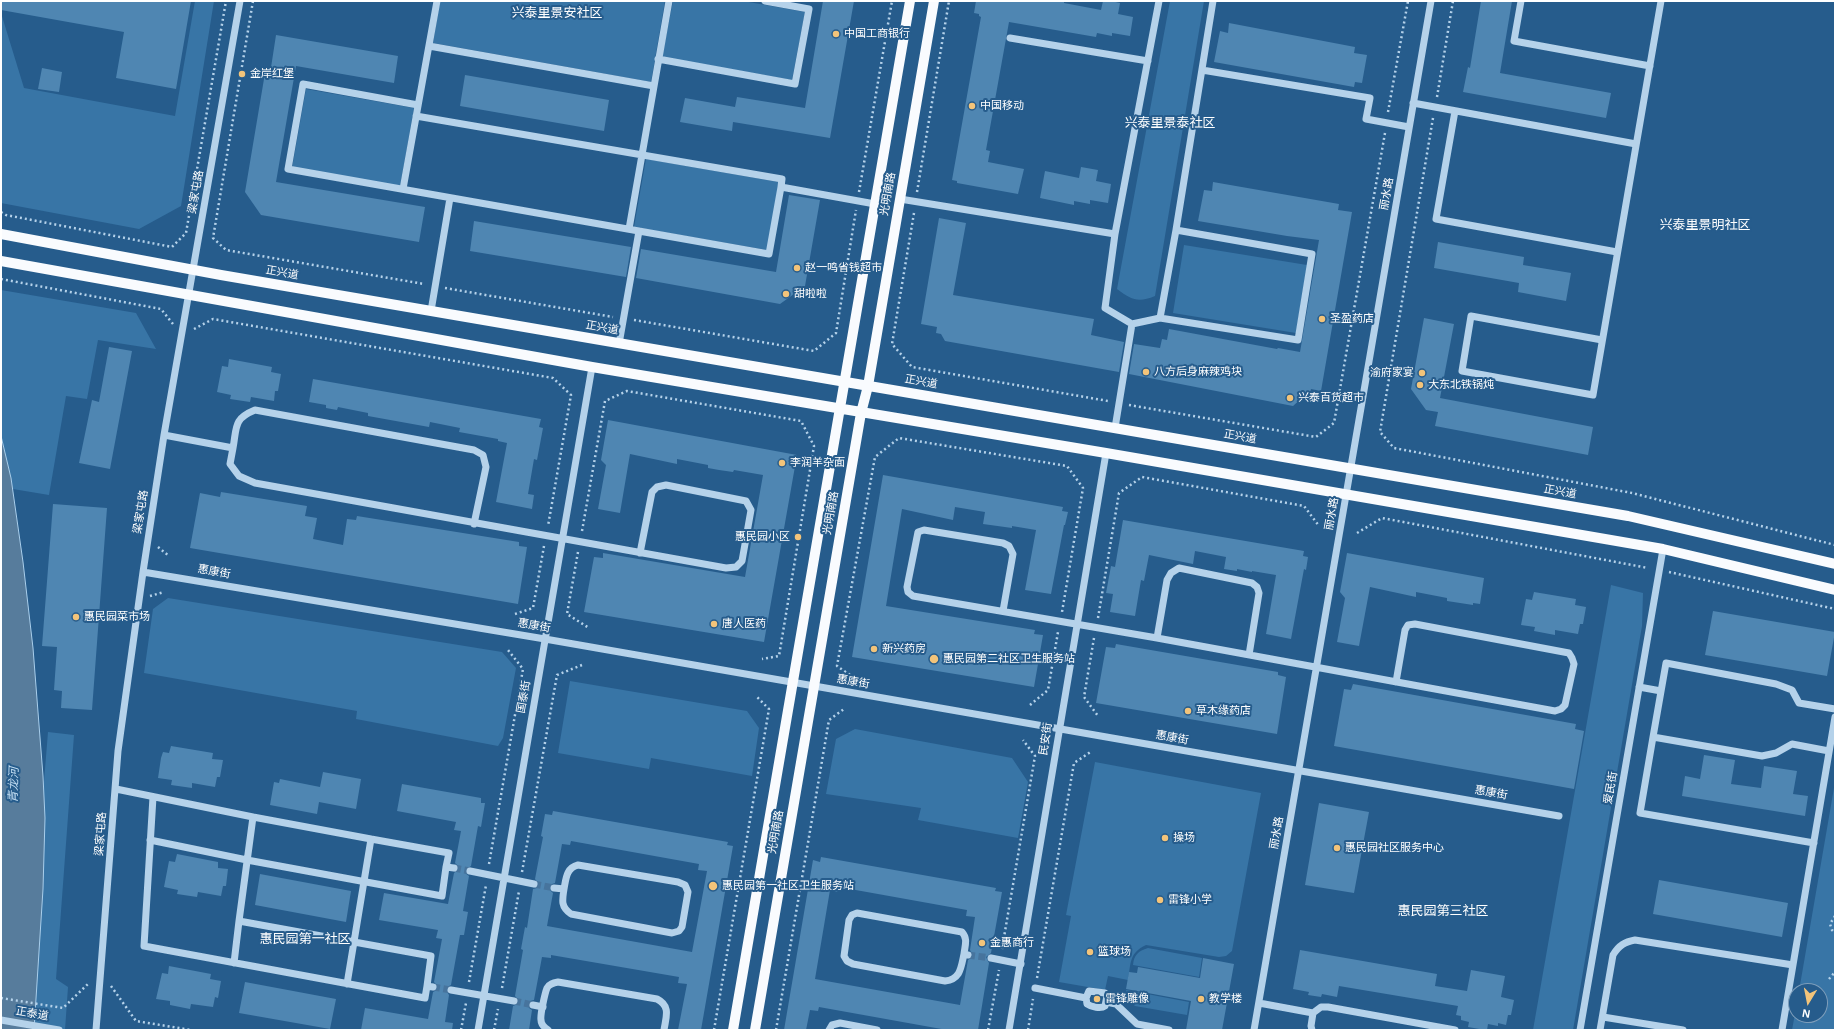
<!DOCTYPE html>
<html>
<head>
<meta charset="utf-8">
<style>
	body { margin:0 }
	#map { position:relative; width:1836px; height:1031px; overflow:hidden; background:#265c8c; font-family:Arial,sans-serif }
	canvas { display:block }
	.frame { position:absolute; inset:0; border:2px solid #fff; pointer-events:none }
	.north { position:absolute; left:1788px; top:983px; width:40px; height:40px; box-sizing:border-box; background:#265c8c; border:1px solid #7d9dba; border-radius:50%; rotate:190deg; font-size:11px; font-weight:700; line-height:16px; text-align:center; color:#fff }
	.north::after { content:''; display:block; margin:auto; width:14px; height:18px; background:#f3c47a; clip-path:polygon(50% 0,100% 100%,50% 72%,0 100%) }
</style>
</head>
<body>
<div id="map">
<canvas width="1836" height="1031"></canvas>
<div class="frame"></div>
<div class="north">N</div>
</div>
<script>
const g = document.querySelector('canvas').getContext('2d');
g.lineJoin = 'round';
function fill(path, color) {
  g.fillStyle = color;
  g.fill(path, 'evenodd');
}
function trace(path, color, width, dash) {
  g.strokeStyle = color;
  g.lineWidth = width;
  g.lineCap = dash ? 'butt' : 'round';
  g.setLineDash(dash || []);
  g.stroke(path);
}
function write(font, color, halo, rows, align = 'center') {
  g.font = font + ' Arial,"Noto Sans SC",sans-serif';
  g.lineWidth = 4;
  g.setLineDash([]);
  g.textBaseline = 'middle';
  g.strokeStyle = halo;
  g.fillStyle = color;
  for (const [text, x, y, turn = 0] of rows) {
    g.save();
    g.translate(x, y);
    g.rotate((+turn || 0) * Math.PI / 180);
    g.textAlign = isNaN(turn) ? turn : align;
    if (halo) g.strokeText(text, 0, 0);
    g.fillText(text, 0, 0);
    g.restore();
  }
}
const green = new Path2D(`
	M195 1H214L181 206 139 229 1 203V13L24 88 175 116Z
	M440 1H665L651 82 433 43Z
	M673 1H743L805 12 792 80 662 57Z
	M1170 1H1204L1155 296C1138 303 1132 300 1117 289Z
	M306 89 414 108 400 187 292 168Z
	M646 159 779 182 767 250 634 227Z
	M1184 245 1307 265 1296 333 1173 313Z
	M1 290 136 313 156 349 98 340 87 399 66 396 49 495 13 489 1 436Z
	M1611 585 1643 593 1642 626 1573 1030H1533Z
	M168 598 502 652 516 668 503 738 498 746 356 719 357 711 144 673 153 609Z
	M570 681 747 711 759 728 752 776 651 758 649 769 558 753Z
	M855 729 1012 758 1028 782 1018 838 918 820 921 808 826 794 836 739Z
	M48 732 74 735 56 979 68 987 65 1030H24Z
	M1095 762 1261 793 1232 951 1226 956 1219 957 1146 945C1129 953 1131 963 1128 980L1108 976 1105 990 1059 982 1071 916 1066 915Z
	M1835 782V1030H1792L1796 1008V1015H1820V991H1799Z
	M1148 948 1202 958 1199 977 1133 965C1134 955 1138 951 1148 948Z
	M1126 990 1189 1002 1187 1015 1135 1006 1129 1000Z`);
const water = new Path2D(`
	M1 436 11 478 23 562 33 648 43 776 45 818 43 889 34 1030H1Z`);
const building = new Path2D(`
	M1 1H191L176 89 116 78 124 32 1 10Z
	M823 1H854L830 138 733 122 732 131 680 122 685 98 735 107 737 97 805 108Z
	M976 1H1064V3L1101 10 1103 1H1111L1120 3 1118 14 1133 17 1130 36 1112 33V36L1097 33 1096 37 1009 22 986 150 990 151 988 162 1024 169 1018 194 957 183V181L952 180 981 17 979 16V14L974 13Z
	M1481 1H1512L1500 73 1611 93 1606 118 1463 92 1468 67 1470 68Z
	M1229 23 1355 47 1354 53 1367 55 1362 83 1355 82 1354 87 1214 62 1220 31 1228 33Z
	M276 35 398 56 394 83 296 66 276 182 425 207 419 242 261 215 245 192 265 73 270 74Z
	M42 68 62 72 59 92 38 89Z
	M465 75 609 100 604 131 460 106Z
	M1081 167 1098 170 1096 181 1111 184 1108 203 1090 200V204L1074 201V205L1040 198 1045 171 1079 178Z
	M1213 182 1339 204 1338 210 1352 212 1321 391 1311 389 1309 397 1304 396 1293 406 1129 374 1134 344 1160 348 1162 339 1167 340 1169 329 1277 349 1278 348 1300 352 1319 240 1287 236 1198 221 1204 190 1212 191Z
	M789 195 820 200 805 286 780 304 636 278 641 249 776 272Z
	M939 218 966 223 953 295 1094 319 1091 335 1124 342 1119 372 945 341 941 334 936 333 937 327 921 324Z
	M474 221 631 247 626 277 470 251Z
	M1438 242 1524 257 1523 265 1571 273 1566 301 1518 292 1519 283 1434 268Z
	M1424 318 1454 324 1440 398 1593 427 1588 455 1435 426 1438 412 1426 410 1411 389Z
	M109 347 132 351 110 469 79 463 92 400 99 402Z
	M229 359 272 367 271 372 281 374 278 391H275L274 401 251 397 250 402 230 399 231 395 217 392 222 366 228 367Z
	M313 379 541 419 539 427 543 428 537 460 534 459 528 494 534 495 532 509 496 502 507 443 498 441V439L459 432 460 428 430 422 429 427 368 416V413L338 407 337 410 326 408V405L309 402Z
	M608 420 797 455 764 642 584 612 594 557 603 558V553L745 577 763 475 734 470 733 472 719 470 708 468V465L677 459V464L630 454 620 513 598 509 606 465 601 460Z
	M883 475 1063 507 1062 511 1068 512 1065 525H1064L1051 594 1025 590 1036 530 1012 526V528L983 524 985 512 955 507 953 520 902 509 886 606 1035 630 1034 634 1043 635 1034 687 852 657Z
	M221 492 307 506 305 516 317 518 313 539 343 545 347 519 356 520 357 516 519 542V546L527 547 518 604 190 548 200 493 220 497Z
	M53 504 107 508 92 710 61 708 62 691 54 690 57 647 42 646Z
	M1123 520 1304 551 1303 556 1308 557 1306 570 1304 569 1291 639 1266 634 1276 575 1252 571V572L1237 569V571L1224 569 1226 557 1195 551 1193 564 1149 555 1144 581 1141 580 1135 616 1110 612 1113 594 1106 593 1111 566 1115 567Z
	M1347 553 1484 578 1480 604 1473 603V605L1447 601V598L1416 592V597L1370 587 1359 646 1337 642 1345 598 1340 592Z
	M1534 592 1576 599 1575 605 1586 607 1583 624H1580L1578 634 1555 630V635L1534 631 1535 627 1521 625 1526 599 1532 600Z
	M1713 611 1835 632 1827 676 1705 655Z
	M1116 644 1278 672V675L1286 677 1277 734 1096 703 1106 647 1115 648Z
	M1353 684 1576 724 1575 729 1584 731 1574 789 1334 746 1344 689 1351 690Z
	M171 746 213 753 212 759 223 760 220 777H217L215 787 192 783V788L171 785 172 780 158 778 161 758 163 752 169 753Z
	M1704 755 1735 760 1731 784 1761 788 1764 766 1797 771 1793 794 1808 796 1805 816 1682 796 1685 776 1700 779Z
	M323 772 361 779 356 809 319 802 317 814 270 805 274 782 279 783 280 779 320 787Z
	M402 784 481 798V803H485L481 827 478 826 471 866 465 870V873L469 876 463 911 468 912 464 935H460L451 985 447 987 446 990 449 995 445 1022 453 1023 452 1030H361L365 1008 428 1019 433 992 437 990 438 987 434 982 442 939 436 938 438 930 379 920 384 893 448 904 454 873 459 869 458 866 455 863 461 831 454 830 456 822 397 811Z
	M1319 803 1369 812 1354 893 1305 885Z
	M553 811 728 842 727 845 733 846 701 1030H678L687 984 678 983 679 977 551 955V958L542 957 534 1000 530 1001 528 1004 529 1008 532 1010 529 1030H509L513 1006 518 1004 519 1001 515 996 523 950 521 949 525 927 527 928 533 889 537 888 539 885 535 879 543 837 541 836 545 814 552 815ZM571 841 699 864 698 870 707 871 692 952 547 926 553 893 550 890 549 887 552 884 555 883 562 844 570 845Z
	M177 854 218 862V868L228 869 226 886H223L221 896 198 892 197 897 177 894 178 890 164 887 169 861 175 862Z
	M821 857 996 888 995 891 1002 892 991 953 986 957 989 963 978 1030H947L819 1007 818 1011 810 1010 806 1030H784L813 860 820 862ZM839 887 967 910 966 916 975 917 970 950 973 956 968 960 960 1005 815 979 830 890 838 892Z
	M260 874 351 891 346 922 255 905Z
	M1659 880 1788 903 1782 937 1653 914Z
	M1300 950 1437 974 1435 986 1467 991 1471 970 1505 976 1501 997 1514 1000 1511 1015H1508L1506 1025 1498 1023V1026L1488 1024 1487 1030H1485L1468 1027 1469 1022 1461 1020V1016L1456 1015 1458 1006 1339 986 1337 997 1322 994 1321 997 1308 995 1309 992 1293 989Z
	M1203 958 1234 964 1222 1030H1186L1191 1001 1126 989 1129 972 1137 973 1138 967 1200 978Z
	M169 966 211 974 210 979 221 981 218 998 215 997 213 1007 191 1004 190 1009 170 1005V1001L156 999 162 973 168 974Z
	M245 982 336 999 330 1029 239 1013Z`);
const minorTunnel = new Path2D(`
	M454 868 470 871
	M534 884 554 888
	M968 955 991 958
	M433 987 451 990
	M514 1001 533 1005`);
const path = new Path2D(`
	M253 1 213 238 226 250 424 284
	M1437 97 1453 1
	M1388 112 1408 1
	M1433 118 1380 432 1394 448 1632 493 1835 545
	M859 192 892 1
	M917 192 949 1
	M1 212 6 215 172 247 186 233 226 1
	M914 213 892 344 912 367 1108 401
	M1 279 161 309 173 324
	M445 288 613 317
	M634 320 814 351 836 333 856 210
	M194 329 213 319 553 378 571 395 548 526
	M1129 405 1316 437 1334 423 1385 133
	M582 531 605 401 627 391 801 421 814 446 779 656 762 659
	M1357 533 1382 518 1648 568
	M158 547 169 556
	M578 552 567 614 589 628
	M1669 572 1835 609
	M150 596 164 592
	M515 614 533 608 544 546
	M1098 618 1119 493 1142 477 1304 506 1319 526
	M1094 638 1084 697 1098 716
	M850 675 837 666 875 457 899 438 1067 466 1083 488 1062 612
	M1030 705 1048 690 1058 632
	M489 864 523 669 508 650
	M522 872 557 675 582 665
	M1835 916 1830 924 1832 930 1835 933
	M1002 949 1035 756 1023 740
	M1037 978 1074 763 1092 751
	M1829 979 1835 972
	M469 982 486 885
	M111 986 136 1021 191 1030
	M502 988 519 891
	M1 998 63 1008 89 983
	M461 1030 466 1003
	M494 1030 498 1009
	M714 1030 769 709 756 696
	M776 1030 829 720 844 709
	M988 1030 999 970
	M1028 1030 1033 999`);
const minor = new Path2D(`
	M1159 1 1115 234 1105 308 1132 324 1160 318 1176 230 1213 1
	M1521 1 1514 41 1650 66
	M1010 38 1148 61
	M429 46 654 86
	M658 59 795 84 809 9 765 1
	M1202 70 1370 98 1366 119 1409 127
	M1413 103 1636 144
	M418 105 303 84 288 169 769 254 781 187 875 204
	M1455 111 1436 219 1617 252
	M416 116 782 179 781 187
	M403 189 437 1
	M900 199 1115 234
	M629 229 669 1
	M431 311 450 198
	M1160 318 1298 340 1312 254 1176 230
	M1602 340 1471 316 1462 371 1593 395 1661 1
	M619 344 639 231
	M1115 428 1132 324
	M164 435 233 448 230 464 239 476 255 483 726 568 736 567 742 561 751 510 746 501 666 485 657 487 652 492 640 553
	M233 448C237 427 233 419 255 410L474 450 483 455 486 467 474 524
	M143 572 545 639 1559 816
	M1003 611 1013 554 1009 546 1003 543 924 530 918 532 907 587 908 592 913 596 1157 638 1555 711 1561 709 1565 705 1574 664 1572 658 1569 653 1415 624 1408 625 1405 630 1396 682
	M1157 638 1167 580 1171 573 1179 568 1252 583 1257 587 1259 593 1249 655
	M1639 687 1661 691
	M1653 737 1666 663 1776 684 1792 690 1799 703 1835 709
	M116 789 253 817 239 921 431 956 427 986 433 987
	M153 797 144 946 425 998 427 986
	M253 817 371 839
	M150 840 247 860 442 896 446 867
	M1814 843 1640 813 1653 737 1762 756 1776 753 1792 744 1829 751
	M470 871 534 884
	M554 888 564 889C562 901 561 907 571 914L672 933 679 931 682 927 688 892 685 885 678 882 578 865C566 868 566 879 564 889
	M964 954C965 945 968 939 962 932L857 913 852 915 849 920 844 956 847 961 853 964 945 981C961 979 961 967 964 954L968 955
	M991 958 1021 964
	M234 963 239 921
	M347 984 371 839 449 853 446 867 454 868
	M1035 988 1086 998 1087 1004C1091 1007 1101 1009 1105 1006L1107 996 1105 993 1089 991 1086 998
	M451 990 514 1001
	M1106 1002 1116 1004 1137 1024 1169 1030
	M1259 1003 1313 1013 1321 1007H1328L1455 1030
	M533 1005 543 1007
	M1603 1017 1683 1030
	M1 1020 59 1030
	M96 1030 118 751 143 572 164 435 240 1
	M478 1030 592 367
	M548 1030C545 1028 541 1024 541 1020 540 1015 545 993 547 988 549 984 553 983 558 982L657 999C671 1006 666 1017 664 1030
	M829 1030 832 1025 840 1023 877 1030
	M1009 1030 1106 453
	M1254 1030 1431 1
	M1312 1030 1311 1026 1313 1013
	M1580 1030 1663 549
	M1600 1030 1613 955C1619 945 1625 942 1635 940L1793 965
	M1782 1030 1835 717`);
const major = new Path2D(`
	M1 234 221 275 1628 516 1835 564
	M1 261 592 367 1106 453 1663 549 1835 590
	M733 1030 910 1
	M755 1030 861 413 868 386 934 1`);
const markers = [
	[836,34,4,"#f3c47a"],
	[242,74,4,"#f3c47a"],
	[972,106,4,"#f3c47a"],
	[797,268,4,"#f3c47a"],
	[786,294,4,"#f3c47a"],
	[1322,319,4,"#f3c47a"],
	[1146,372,4,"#f3c47a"],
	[1422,373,4,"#f3c47a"],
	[1420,385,4,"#f3c47a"],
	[1290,398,4,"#f3c47a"],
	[782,463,4,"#f3c47a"],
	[798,537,4,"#f3c47a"],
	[76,617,4,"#f3c47a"],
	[714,624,4,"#f3c47a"],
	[874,649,4,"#f3c47a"],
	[934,659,5,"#f3c47a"],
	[1188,711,4,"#f3c47a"],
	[1165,838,4,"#f3c47a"],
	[1337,848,4,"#f3c47a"],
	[713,886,5,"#f3c47a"],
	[1160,900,4,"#f3c47a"],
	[982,943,4,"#f3c47a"],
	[1090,952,4,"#f3c47a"],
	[1097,999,4,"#f3c47a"],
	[1201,999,4,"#f3c47a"]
];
const poiNames = [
	["中国工商银行",844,34],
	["金岸红堡",250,74],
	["中国移动",980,106],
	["赵一鸣省钱超市",805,268],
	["甜啦啦",794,294],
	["圣盈药店",1330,319],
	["八方后身麻辣鸡块",1154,372],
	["渝府家宴",1414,373,"right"],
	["大东北铁锅炖",1428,385],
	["兴泰百货超市",1298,398],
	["李润羊杂面",790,463],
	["惠民园小区",790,537,"right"],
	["惠民园菜市场",84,617],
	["唐人医药",722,624],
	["新兴药房",882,649],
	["惠民园第二社区卫生服务站",943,659],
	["草木缘药店",1196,711],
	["操场",1173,838],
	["惠民园社区服务中心",1345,848],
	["惠民园第一社区卫生服务站",722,886],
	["雷锋小学",1168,900],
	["金惠商行",990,943],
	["篮球场",1098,952],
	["雷锋雕像",1105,999],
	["教学楼",1209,999]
];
const streetNames = [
	["梁家屯路",196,192,-80],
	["光明南路",888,194,-80],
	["丽水路",1387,194,-80],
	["正兴道",282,273,10],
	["正兴道",602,328,10],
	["正兴道",921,382,10],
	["正兴道",1240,437,10],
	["正兴道",1560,492,10],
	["梁家屯路",141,512,-81],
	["光明南路",831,513,-80],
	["丽水路",1332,514,-80],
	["惠康街",214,572,10],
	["惠康街",534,626,10],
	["惠康街",853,682,10],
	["国泰街",524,697,-80],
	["惠康街",1172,738,10],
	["民安街",1046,739,-81],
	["爱民街",1611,788,-80],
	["惠康街",1491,793,10],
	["光明南路",776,832,-80],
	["丽水路",1277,833,-80],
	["梁家屯路",101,834,-86],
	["正泰道",32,1014,10]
];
const waterNames = [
	["青龙河",14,785,-88]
];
const quarterNames = [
	["兴泰里景安社区",557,13],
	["兴泰里景泰社区",1170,123],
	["兴泰里景明社区",1705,225],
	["惠民园第三社区",1443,911],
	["惠民园第一社区",305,939]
];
fill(green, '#3875a6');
fill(water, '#577c9c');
trace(water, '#a9ceeb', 1);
fill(building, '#4f86b2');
trace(minorTunnel, '#47749d', 7, [7, 3.5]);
trace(path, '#b5d2ea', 2.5, [2, 3]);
trace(minor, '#b5d2ea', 7);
trace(major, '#f9fbfe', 10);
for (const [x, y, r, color] of markers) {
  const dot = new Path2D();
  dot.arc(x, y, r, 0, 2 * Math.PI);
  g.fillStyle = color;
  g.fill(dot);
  trace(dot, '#265c8c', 1.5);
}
write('11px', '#fff', '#265c8c', poiNames, 'left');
write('11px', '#fff', '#265c8c', streetNames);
write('italic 12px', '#c1dcf1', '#265c8c', waterNames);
write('13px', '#fff', '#265c8c', quarterNames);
</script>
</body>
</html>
